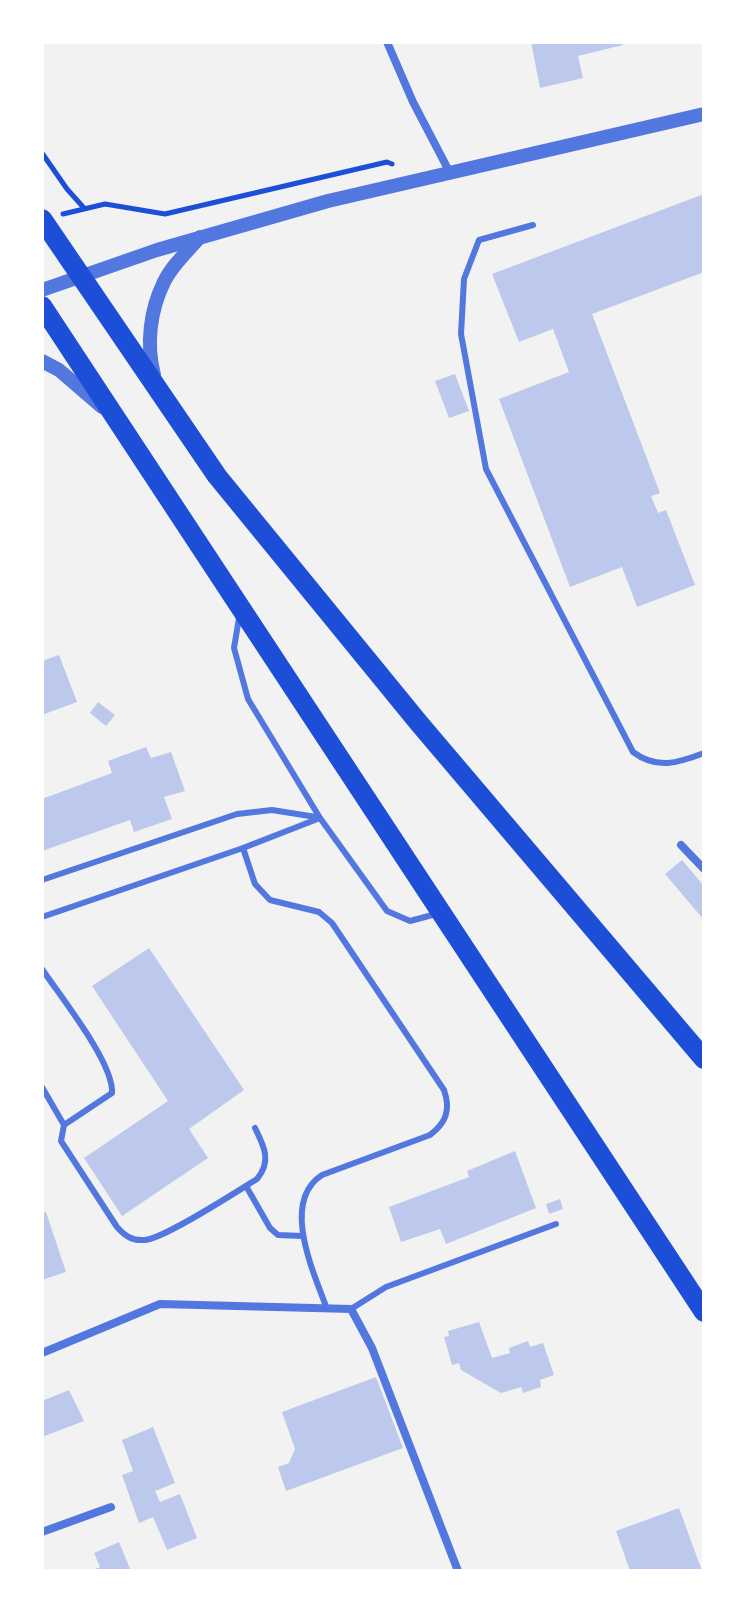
<!DOCTYPE html>
<html>
<head>
<meta charset="utf-8">
<style>
	body { margin:0 }
	#map { position:relative; width:746px; height:1613px; overflow:hidden; background:#f2f2f2; font-family:Arial,sans-serif }
	canvas { display:block }
	.frame { position:absolute; inset:0; border:44px solid #fff; pointer-events:none }
</style>
</head>
<body>
<div id="map">
<canvas width="746" height="1613"></canvas>
<div class="frame"></div>
</div>
<script>
const g = document.querySelector('canvas').getContext('2d');
g.lineJoin = 'round';
function fill(path, color) {
  g.fillStyle = color;
  g.fill(path, 'evenodd');
}
function trace(path, color, width, dash) {
  g.strokeStyle = color;
  g.lineWidth = width;
  g.lineCap = dash ? 'butt' : 'round';
  g.setLineDash(dash || []);
  g.stroke(path);
}
const building = new Path2D(`
	M531 42H623V45L578 56 583 78 540 88Z
	M704 194V272L592 314 660 493 651 496 658 513 666 510 695 585 637 607 622 567 570 587 499 399 569 372 553 329 519 342 492 274Z
	M455 374 469 411 449 418 435 381Z
	M59 655 77 702 42 715V661Z
	M98 702 115 715 106 726 90 713Z
	M146 747 151 758 171 752 185 791 164 797 172 819 134 832 130 820 42 851V799L112 773 108 761Z
	M682 860 704 886V920L665 874Z
	M149 948 244 1090 189 1129 208 1158 122 1216 84 1158 168 1101 92 986Z
	M515 1151 536 1208 446 1244 440 1229 401 1242 389 1207 469 1177 467 1171Z
	M560 1199 563 1209 549 1214 546 1204Z
	M46 1212 66 1272 42 1280V1213Z
	M479 1322 492 1358 510 1353 509 1348 528 1341 530 1347 543 1343 554 1375 540 1380 541 1387 523 1393 521 1387 501 1393 461 1370 459 1363 452 1365 444 1337 449 1336 448 1331Z
	M376 1377 403 1448 286 1491 278 1467 289 1463 295 1449 282 1412Z
	M69 1390 84 1421 42 1437V1401Z
	M153 1427 175 1483 155 1491 160 1502 180 1494 197 1538 167 1550 153 1517 139 1523 122 1475 133 1471 122 1440Z
	M679 1508 702 1571H630L616 1531Z
	M119 1542 131 1571H91L100 1567 94 1553Z`);
const path = new Path2D(`
	M42 153 67 189 84 208
	M63 214 105 204 165 214 387 162 392 164`);
const service = new Path2D(`
	M533 225 479 240 464 279 461 334 486 469 633 752C657 770 678 763 704 753
	M239 618 234 648 248 699 320 818 387 911 410 921 436 914
	M320 818 243 848 255 884 270 900 319 912 332 923 444 1090C451 1110 446 1123 430 1135L322 1175C280 1202 314 1273 327 1309
	M42 880 237 814 272 810 316 817
	M42 917 243 848
	M42 969C60 996 114 1063 112 1093L64 1125
	M42 1087 64 1125 61 1141 117 1227C125 1236 132 1241 145 1240 165 1238 236 1192 257 1179 272 1161 264 1146 255 1128
	M246 1186 270 1228 278 1235 302 1236
	M351 1309 386 1287 556 1224`);
const minor = new Path2D(`
	M387 42 413 102 449 171
	M681 845 704 869
	M42 1353 160 1304 351 1309 372 1348 458 1571
	M42 1532 111 1507`);
const tertiary = new Path2D(`
	M42 290 157 250 328 201 704 114
	M42 361 59 370 102 407
	M154 375C146 345 150 310 164 282 172 265 188 251 200 237`);
const primary = new Path2D(`
	M42 219 217 476 418 722 704 1059
	M42 306 704 1312`);
fill(building, '#bdc9ec');
trace(path, '#1d4ed8', 5);
trace(service, '#5277de', 6);
trace(minor, '#5277de', 8);
trace(tertiary, '#5277de', 14);
trace(primary, '#1d4ed8', 20);
</script>
</body>
</html>
